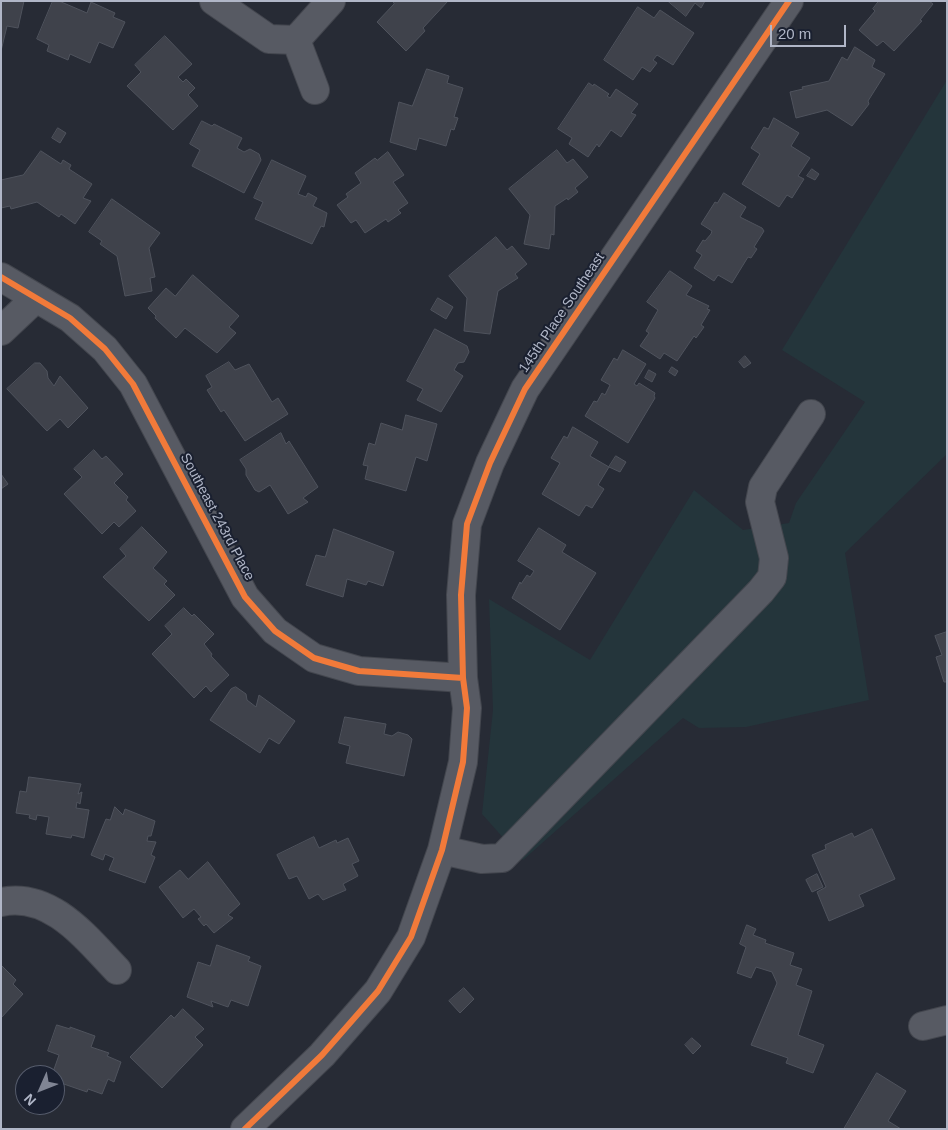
<!DOCTYPE html>
<html>
<head>
<meta charset="utf-8">
<style>
	body { margin:0 }
	#map { position:relative; width:948px; height:1130px; overflow:hidden; background:#272b35; font-family:Helvetica,sans-serif }
	canvas { display:block }
	.frame { position:absolute; inset:0; border:2px solid #b0b6c7; pointer-events:none }
	.north { position:absolute; left:15px; top:1065px; width:50px; height:50px; box-sizing:border-box; background:#1a2030; border:1px solid #565c6c; border-radius:50%; rotate:226deg; font-size:14px; font-weight:700; line-height:20px; text-align:center; color:#b0b6c7 }
	.north::after { content:''; display:block; margin:auto; width:18px; height:22px; background:#808594; clip-path:polygon(50% 0,100% 100%,50% 72%,0 100%) }
	.scale { position:absolute; left:770px; top:25px; width:76px; height:22px; box-sizing:border-box; border:2px solid #b0b6c7; border-top:0; padding-left:6px; font-size:15px; line-height:18px; white-space:nowrap; color:#b0b6c7; -webkit-text-stroke:4px #1a2030; paint-order:stroke }
</style>
</head>
<body>
<div id="map">
<canvas width="948" height="1130"></canvas>
<div class="frame"></div>
<div class="north">N</div>
<div class="scale">20 m</div>
</div>
<script>
const g = document.querySelector('canvas').getContext('2d');
g.lineJoin = 'round';
function fill(path, color) {
  g.fillStyle = color;
  g.fill(path, 'evenodd');
}
function trace(path, color, width, dash) {
  g.strokeStyle = color;
  g.lineWidth = width;
  g.lineCap = dash ? 'butt' : 'round';
  g.setLineDash(dash || []);
  g.stroke(path);
}
function write(font, color, halo, rows, align = 'center') {
  g.font = font + ' Helvetica,sans-serif';
  g.lineWidth = 4;
  g.setLineDash([]);
  g.textBaseline = 'middle';
  g.strokeStyle = halo;
  g.fillStyle = color;
  for (const [text, x, y, turn = 0] of rows) {
    g.save();
    g.translate(x, y);
    g.rotate((+turn || 0) * Math.PI / 180);
    g.textAlign = isNaN(turn) ? turn : align;
    if (halo) g.strokeText(text, 0, 0);
    g.fillText(text, 0, 0);
    g.restore();
  }
}
const green = new Path2D(`
	M947 80V454L845 553 869 700 746 727 699 728 683 718 523 860 482 814 493 710 489 599 590 660 694 490 743 530 789 523 796 503 865 402 782 350Z`);
const building = new Path2D(`
	M1 1H24L18 28 7 26 1 51Z
	M53 1H59L87 13 91 2 115 13 113 17 125 22 113 48 99 42 90 63 70 54 68 60 47 51 49 45 37 39Z
	M393 1H448L423 28 425 31 406 51 377 22 394 4Z
	M668 1H705L701 8 695 3 686 16Z
	M879 1H929L933 4 920 20 922 21 894 51 883 41 877 46 859 30 875 11 873 9Z
	M638 7 654 18 660 10 694 33 673 65 657 55 653 60 657 63 650 72 642 67 633 80 604 60Z
	M165 36 192 64 178 77 183 82 186 79 195 88 188 95 198 106 173 130 127 86 141 72 135 65Z
	M855 47 875 60 872 67 885 74 868 101 869 104 852 126 827 110 796 118 790 92 803 89 802 87 829 81 842 57 847 60Z
	M427 69 449 76 447 83 463 88 454 117 458 118 454 130 451 129 446 146 419 138 416 150 390 142 399 102 412 106Z
	M589 83 593 86 594 84 609 94 607 96 610 98 616 89 638 104 631 113 636 115 621 137 611 130 599 147 597 144 588 157 569 144 572 138 558 129Z
	M774 118 799 133 791 146 810 158 798 176 804 179 792 198 787 195 779 207 742 184 760 154 751 148 764 127 768 129Z
	M202 121 212 126 214 124 242 138 237 148 244 152 250 149 259 154 261 160 244 193 192 166 200 150 190 144Z
	M58 128 66 133 60 143 52 138Z
	M557 150 567 163 573 159 588 177 575 188 578 192 568 200 567 198 555 206 554 235 551 234 549 249 524 244 530 215 509 189Z
	M41 151 61 164 63 160 71 165 69 169 92 184 83 198 91 201 75 224 61 214 59 217 37 202 11 209 10 206 1 208V180L23 175Z
	M388 152 404 175 393 182 408 203 398 210 401 213 388 222 386 219 365 233 356 220 351 223 337 205 348 197 346 194 361 183 355 173 375 158 377 160Z
	M272 160 306 176 298 194 306 197 308 193 317 198 313 206 327 213 324 227 321 226 312 244 255 219 263 202 254 198Z
	M812 169 819 174 815 180 807 176Z
	M724 193 746 207 740 217 762 228 764 231 754 247 757 249 751 258 748 257 732 283 718 275 714 281 694 268 702 255 696 251 703 240 705 241 711 234 712 231 701 224 715 202 717 203Z
	M112 199 160 233 149 248 155 277 150 278 152 291 125 296 117 256 100 244 102 241 89 232Z
	M496 237 507 250 512 246 527 264 515 274 518 278 498 291 490 334 464 331 467 298 449 276Z
	M670 271 692 286 686 295 709 306 707 309 710 310 701 325 704 327 696 338 694 336 677 361 664 353 660 359 640 346 649 333 646 331 658 310 647 302Z
	M193 275 239 316 229 327 236 333 217 353 185 328 176 338 155 318 156 316 148 308 166 288 175 296Z
	M438 298 453 307 446 319 431 310Z
	M435 329 467 346 469 352 464 362 458 363 454 370 463 376 441 412 417 400 423 389 407 381Z
	M623 350 646 364 634 384 637 386 639 383 655 393 654 396 655 398 628 443 585 416 594 401 597 402 602 393 605 395 610 385 601 380 614 358 617 360Z
	M745 356 751 363 744 368 739 362Z
	M229 362 235 370 249 364 272 402 278 398 288 414 245 441 224 410 221 412 207 390 212 387 206 376Z
	M35 363H40L47 371 48 378 54 386 60 376 88 408 68 428 60 419 47 431 7 389Z
	M672 367 678 371 675 376 669 372Z
	M649 370 656 374 652 382 645 378Z
	M406 415 437 424 427 461 416 457 406 491 365 479 368 466 363 465 369 443 375 445 381 423 402 430Z
	M573 427 598 442 590 456 609 467 598 485 604 489 592 508 586 505 579 516 542 494 560 463 551 458 564 436 567 438Z
	M281 433 286 444 289 441 318 487 303 498 308 502 288 514 270 485 259 492 255 490 246 475V469L240 460Z
	M94 450 102 459 106 456 123 474 114 483 128 497 126 500 136 511 119 527 114 522 102 534 64 494 82 477 74 469Z
	M616 456 626 462 620 472 609 467Z
	M1 474 8 484 1 489Z
	M142 527 167 552 153 568 167 581 164 584 175 595 149 621 103 577 126 556 120 549Z
	M539 528 566 545 562 552 596 573 560 630 512 598 520 582 521 584 527 575 530 577 534 571 518 561Z
	M334 529 394 552 383 586 368 581 366 585 347 579 343 597 306 585 316 555 325 557Z
	M184 608 192 616 194 614 214 634 204 644 212 654 211 656 229 675 211 692 206 686 194 698 152 654 172 634 165 626Z
	M947 632V682H944L936 657 942 655 935 636Z
	M236 687 246 694 247 700 256 707 259 695 295 721 279 744 269 738 260 753 210 720 231 689Z
	M345 717 386 724 384 734 392 736 398 732 408 735 412 739 404 776 346 763 350 746 339 743Z
	M29 777 81 784 78 794 82 792 80 804 77 802 76 808 89 810 84 838 72 835 71 838 46 834 49 817 37 815 36 820 29 818 30 815 16 813 20 791 26 792Z
	M115 807 123 815 125 809 155 821 151 836H148L147 841 156 842 151 855 155 857 145 883 109 870 114 858 105 854 103 860 91 855 106 819 110 820Z
	M872 829 895 879 859 895 864 906 829 921 817 892 826 887 812 855 826 849 825 845 852 833 854 837Z
	M314 837 319 848 336 840 337 843 348 838 359 861 352 864 358 876 343 884 346 890 323 900 318 894 309 899 297 876 289 879 277 855Z
	M208 862 240 904 228 915 233 918 214 933 206 924 204 926 198 919 201 917 194 909 183 918 159 887 180 870 188 879Z
	M817 874 823 887 812 892 806 880Z
	M747 925 756 929 753 935 766 940 765 943 794 953 790 965 802 969 796 985 812 991 798 1035 824 1045 813 1073 786 1063 788 1058 751 1045 777 983 772 972 756 967 751 978 737 973 746 947 740 944Z
	M217 945 250 957 248 961 261 966 248 1006 231 1000 228 1007 211 1001 213 1007 187 997 198 962 210 966Z
	M1 965 16 980 13 984 23 994 1 1018Z
	M464 988 474 999 460 1013 449 1001Z
	M183 1009 204 1029 195 1037 203 1045 162 1088 130 1057 171 1015 174 1018Z
	M57 1025 70 1029V1027L95 1036 91 1047 109 1053 107 1056 121 1062 114 1082 108 1079 102 1094 88 1089 87 1092 55 1081V1075H52L59 1055 48 1051Z
	M692 1038 701 1046 693 1054 685 1045Z
	M877 1073 906 1091 888 1121 901 1129H844Z`);
const minor = new Path2D(`
	M214 1 269 39 296 40
	M296 40 331 1
	M296 40 315 90
	M1 277 70 318 105 349 133 384 245 597 275 631 314 658 359 671 463 678
	M1 331 36 298
	M442 850 482 859 502 858 761 591 772 577 774 558 760 502 763 487 811 414
	M1 902C51 891 87 939 117 970
	M923 1026 947 1020
	M245 1129 322 1055 378 991 411 937 442 850 463 762 467 708 463 678 461 595 467 524 490 463 525 389 789 1`);
const cycleway = new Path2D(`
	M1 277 70 318 105 349 133 384 245 597 275 631 314 658 359 671 463 678
	M245 1129 322 1055 378 991 411 937 442 850 463 762 467 708 463 678 461 595 467 524 490 463 525 389 789 1`);
const streetNames = [
	["145th Place Southeast",562,313,-56],
	["Southeast 243rd Place",217,517,62]
];
fill(green, '#24353b');
fill(building, '#3f424b');
trace(building, '#4f535d', 1);
trace(minor, '#43464e', 30);
trace(minor, '#575a63', 28);
trace(cycleway, '#f17a3a', 6);
write('14px', '#b0b6c7', '#1a2030', streetNames);
</script>
</body>
</html>
